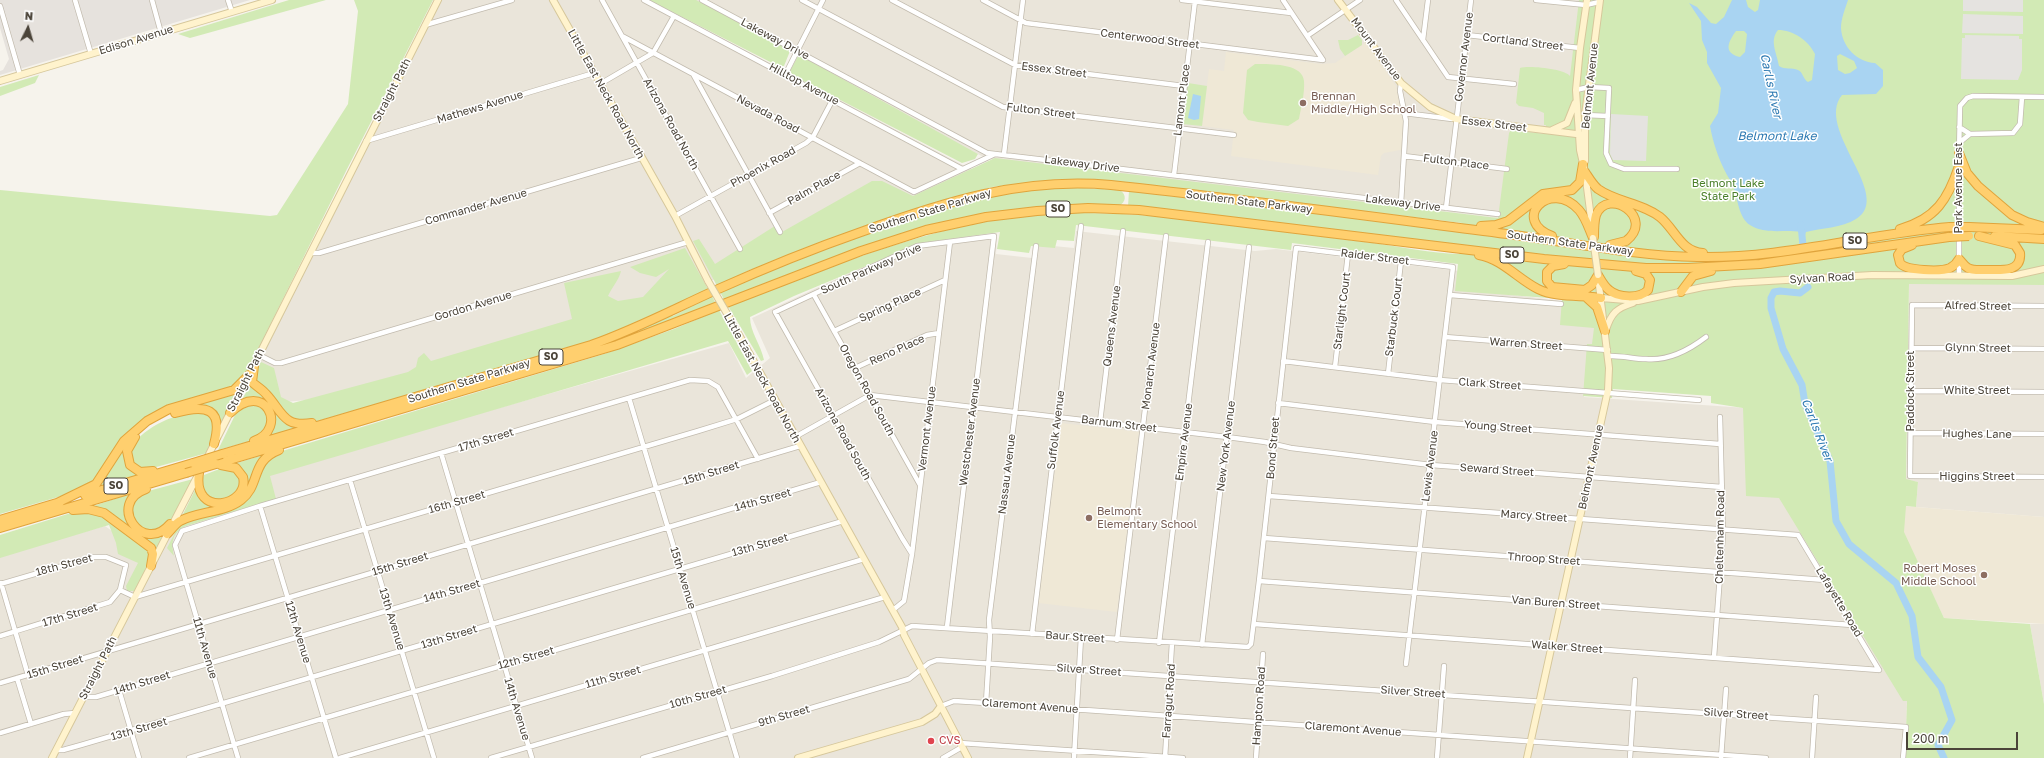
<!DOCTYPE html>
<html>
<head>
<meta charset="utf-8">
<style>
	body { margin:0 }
	#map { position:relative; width:2044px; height:758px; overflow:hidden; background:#f6f3ec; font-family:"Golos Text",sans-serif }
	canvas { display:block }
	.north { position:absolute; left:8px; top:8px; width:40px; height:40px; -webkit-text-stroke:3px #fff; paint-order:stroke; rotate:5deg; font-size:11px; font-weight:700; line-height:16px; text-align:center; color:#4b4439 }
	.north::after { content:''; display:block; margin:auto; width:14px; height:18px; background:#4b4439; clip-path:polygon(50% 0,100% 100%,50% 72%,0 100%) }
	.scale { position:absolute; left:1906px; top:732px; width:112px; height:18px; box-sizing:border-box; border:2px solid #4b4439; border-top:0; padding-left:5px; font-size:12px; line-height:14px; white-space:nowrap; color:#4b4439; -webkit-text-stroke:3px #fff; paint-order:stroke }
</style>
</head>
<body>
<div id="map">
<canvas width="2044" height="758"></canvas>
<div class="north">N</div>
<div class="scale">200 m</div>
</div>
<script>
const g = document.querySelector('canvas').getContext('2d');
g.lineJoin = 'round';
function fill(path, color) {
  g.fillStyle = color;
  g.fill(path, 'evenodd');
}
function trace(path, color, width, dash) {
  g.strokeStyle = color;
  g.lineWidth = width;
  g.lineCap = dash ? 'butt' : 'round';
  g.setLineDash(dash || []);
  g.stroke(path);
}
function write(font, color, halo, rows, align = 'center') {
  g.font = font + ' "Golos Text",sans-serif';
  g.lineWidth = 3;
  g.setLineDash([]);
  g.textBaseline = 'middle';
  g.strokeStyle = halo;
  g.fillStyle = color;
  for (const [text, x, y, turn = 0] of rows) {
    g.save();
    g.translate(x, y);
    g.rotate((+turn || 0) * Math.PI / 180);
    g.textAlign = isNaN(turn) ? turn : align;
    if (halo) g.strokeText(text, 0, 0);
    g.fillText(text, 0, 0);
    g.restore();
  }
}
const residential = new Path2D(`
	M440 0H651L976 172 910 203 879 186 690 293 332 398 284 402 259 363Z
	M691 0H1584L1576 139 1511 131 1507 169 1499 218 987 159Z
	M1076 231 1255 251 1276 249 1459 271 1458 288 1562 301 1595 323 1594 354 1588 355 1584 397 1747 408 1780 496 1907 700 1905 758H0V556L105 526 115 533 122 552 151 572 175 528 272 500 265 474 729 343 746 378 770 358 752 318 916 242 997 233 996 254 1032 258 1033 244 1074 248Z
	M1909 283 2044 284V517L1916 507 1918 482 1906 480Z
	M2030 624H2044V704Z`);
const industrial = new Path2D(`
	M0 0H250L0 75V71L3 70 9 59 0 28Z`);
const education = new Path2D(`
	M1366 42 1396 86 1404 120 1405 149 1384 153 1381 156 1378 175 1231 156 1234 130 1202 126 1209 69 1224 71 1226 52 1321 64 1335 63Z
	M1061 423 1139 432 1117 612 1038 603Z
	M1890 505 2044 517V624L1944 618Z`);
const green = new Path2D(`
	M289 0H326L190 38 178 34Z
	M354 0H433L347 169 244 378 236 387 151 417 97 480 82 490 0 514V190L270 216 277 215 348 104 358 11Z
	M649 0H696L787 48 790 51 784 66H778Z
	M1579 0H2044V285L1909 284 1906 479 1918 482 1916 507 1906 506 1904 532 1944 618 2030 624 2044 704V758H1905L1907 701H1903L1779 498 1746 496 1743 408 1711 403V396L1613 389 1612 398 1583 396 1587 344H1592L1594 328 1560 325 1562 299 1455 291 1458 264 1292 243 1291 250 1076 225 1074 241 1057 240 1055 248 1031 246 1029 253 997 249 1000 232 921 243 794 296 750 317C750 332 761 345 764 360L761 361 728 306C840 264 952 214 1074 213 1172 212 1276 231 1373 243 1402 247 1431 253 1459 254L1460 245 1128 206 1129 191 1461 231 1462 223 1128 183 1061 179 992 187 947 200 752 271V269L717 286 693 241 699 239 715 264 778 224 782 232 872 181H882L913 196 995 158 1498 218 1509 133 1511 130 1545 134 1546 125H1544V113L1533 108 1519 106 1516 103 1520 68C1529 65 1565 69 1570 76Z
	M1358 35 1362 40V45L1345 56 1340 49 1338 40H1348Z
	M798 56H801L978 154 975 159 962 163 790 74V71Z
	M1255 64C1269 64 1303 63 1304 81 1305 93 1301 107 1299 119L1288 126 1258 122 1248 120 1243 113 1247 70Z
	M39 75 35 83 0 96V87Z
	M1188 83 1207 86 1202 126 1182 124Z
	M1066 187 1120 190C1127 195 1126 202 1119 206H1053L983 214 877 242 751 290 750 289 725 301 720 292 816 252 957 204 1011 191Z
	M685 248 708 289 619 331 578 345 311 423 295 422 255 384 253 376 261 362 274 368 281 397 293 403 408 372 416 367 418 358 424 353 431 361 572 319 564 283 621 271C619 280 612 287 608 296L618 301 643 297 669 269 656 277 640 273 630 267Z
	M712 296 716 304 641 333 640 330 672 315 673 316Z
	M719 310 752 371 747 375 728 341 270 476 276 499 186 526C172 533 171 542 174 556L167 548 179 525 233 508 260 468 279 452 604 354 674 329Z
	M251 384 298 427V428L265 438 269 408 241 401Z
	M238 390 220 426 217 416 186 408Z
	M247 403C264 407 266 407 269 425L258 439 218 450 236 413Z
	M204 411 214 418V437L207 453 149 469H140L134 464 129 448C149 424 173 414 204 411Z
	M126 445 123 449 140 475 95 489 118 454Z
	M269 453 249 487 246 486 234 464Z
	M222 468H230L241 475V490L228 500 206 498 201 482 204 475Z
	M193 479 170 523 157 532 138 528 131 510 135 499 141 493Z
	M197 486V489L222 505 182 516Z
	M136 492 133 497V529L165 533 155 553 151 546 87 508Z
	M84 512 105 516 149 549 152 559 134 591H127L126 586 138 563 118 554 116 543 109 525 0 558V535L71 513Z`);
const parking = new Path2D(`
	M1963 0H2023V12L1963 11Z
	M1963 14 2023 16V34L1962 33Z
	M1965 35 2019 36V39H2022V70L2018 80 1961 79 1962 38H1965Z
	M1611 114 1648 116 1646 161 1613 160 1610 154Z`);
const water = new Path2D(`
	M1732 0H1746L1748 7 1755 12 1758 10 1760 0H1848C1845 9 1841 19 1841 28 1842 47 1857 62 1875 63L1883 70V86L1876 94 1842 95C1814 129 1895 196 1856 219 1842 228 1821 228 1806 232L1805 235H1802L1801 232C1784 229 1765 235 1750 225 1738 217 1738 198 1733 186 1732 182 1729 179 1727 175 1719 160 1713 143 1710 126L1718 113 1721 88 1707 63V52L1702 40 1701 21 1689 3 1697 7 1711 23 1716 24 1724 17ZM1778 30C1793 30 1808 40 1815 54L1812 80 1808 82C1803 79 1803 72 1798 70 1792 67 1785 70 1779 66 1777 53 1769 41 1778 30ZM1736 31H1744L1747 34 1745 52 1740 57C1723 53 1728 42 1736 31ZM1840 54 1854 61 1857 68 1850 73 1845 74 1838 70 1837 56Z
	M1193 94 1201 96 1199 119 1194 120 1188 118Z`);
const river = new Path2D(`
	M1801 225 1803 246
	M1808 287 1800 293 1780 291 1774 292 1771 298V308L1783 349 1802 385 1805 404 1830 461 1836 521 1849 544 1896 583 1912 616 1918 657 1941 687 1952 720 1938 745 1944 758`);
const street = new Path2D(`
	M75 0 91 54
	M152 0 161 33
	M228 0 232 12
	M602 0 740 249
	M644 0 962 169
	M702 0 987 153 1498 214
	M802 0 1003 107 1234 135
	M892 0 1015 65 1184 86
	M983 0 1026 23 1323 60
	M1182 0 1291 13
	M1283 0 1323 60
	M1396 0 1448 77 1514 84
	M1536 0 1586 5 1599 2
	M0 6 20 75
	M425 25 512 0
	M1467 35 1580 48
	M622 36 914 192 995 154
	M1307 36 1360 0
	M1423 40 1428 0
	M693 74 780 232
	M785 75 823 0
	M600 84 653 53 674 16
	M1576 90 1589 87 1609 88 1606 153 1611 164 1624 169H1677
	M1404 113 1452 119
	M1585 115 1608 116
	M1959 127 1970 134 2013 133 2020 124 2022 97
	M366 141 594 73
	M1959 143 1970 134
	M1004 154 1023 0
	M1959 154 1960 106 1967 98 1973 96 2044 97
	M1404 156 1507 169
	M1174 175 1195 1
	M1401 203 1406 121 1400 91 1401 83
	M1446 208 1471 0
	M769 213 860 163
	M675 216 806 143 813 137 833 99
	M310 253H319L641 158
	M1959 275V171
	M814 295 920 485
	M1450 295 1561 304
	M2044 306 1912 305 1910 476 2044 477
	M834 331 945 280
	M1445 337 1608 350
	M1912 348 2044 349
	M259 355 275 363H281L688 242
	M1608 356C1621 355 1633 359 1646 359 1667 361 1689 350 1706 337
	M1283 361 1440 380 1699 400
	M1335 367 1348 254
	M855 368 927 335 939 333
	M1388 374 1401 261
	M1911 391 2044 392
	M629 398 737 758
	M1278 403 1435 422 1720 444
	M1100 422 1123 231
	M1911 433 2044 434
	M795 437 870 395 1227 437 1265 442 1291 448 1431 465 1722 487
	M441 453 532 758
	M350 480 434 758
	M1269 496 1798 535 1879 670
	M260 506 336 758
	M1264 538 1825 580
	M912 554 902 538 775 312 917 246 994 236 947 627
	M1259 581 1852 625
	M1 583 28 675
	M0 584 93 557H106L126 565 120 590 110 602 0 636
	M120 590 135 597 698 431 737 419 775 400
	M893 610 904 601 912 554 950 242
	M1254 624 1879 670
	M1032 634 1081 226
	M1117 640 1166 236
	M1159 643 1208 242
	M1202 645 1249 247
	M1714 657 1723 534 1720 417
	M17 678 31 724
	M0 683 800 446
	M119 690 139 758
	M84 697H96L821 482
	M986 703 990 637 989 620 1036 246
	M941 706 954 701 986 703 1766 758
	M0 733 64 714 75 713
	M960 743 1183 758
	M56 750H63L81 745 843 521
	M189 758 864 559
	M238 758 175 545 182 531 260 506 690 380 708 381 718 387 758 459
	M340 758 885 597
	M491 758 772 676 879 642 912 626 1248 647 1251 644 1259 581 1296 248 1453 267 1406 664
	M643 758 909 679 929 663 937 660 1906 727 1903 758
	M943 758 962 747
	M1074 758 1081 637
	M1165 758 1172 643
	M1256 758 1263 654
	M1437 758 1444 666
	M1630 758 1635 680
	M1721 758 1726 689
	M1812 758 1816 697`);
const secondary = new Path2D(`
	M553 0 675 216 708 281
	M1338 0 1401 83 1430 107 1456 119 1584 135
	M1587 0 1580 48 1576 90 1580 150 1585 172 1592 226
	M0 81 272 0
	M1552 130 1567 123 1575 103
	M1585 161V115L1600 0
	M1601 298 1638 301 1703 287 1734 283 1872 275 2012 276 2044 269
	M729 317 902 627 904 635 968 758
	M1606 330C1611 313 1617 308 1633 303
	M252 369 438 0
	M206 460 246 381
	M52 758 199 473
	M798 758 922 722 935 714 941 706
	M1527 758 1608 390 1609 368 1598 277`);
const highway = new Path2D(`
	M1959 153 1967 173 1978 186 2012 215 2027 222 2044 227
	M1585 172C1589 178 1593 185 1598 189 1616 202 1642 203 1660 217 1675 229 1681 252 1703 253
	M1481 226 1496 225 1508 221 1543 194 1572 190 1580 182 1583 164
	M1969 227 2041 230
	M1900 229C1936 219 1948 199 1959 166
	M1552 236C1510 220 1550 178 1579 210 1586 218 1589 229 1593 238
	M1995 236 2044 239
	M1594 237C1594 230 1594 222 1596 215 1608 186 1656 218 1626 241L1610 245
	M1912 245 1902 249 1898 255 1900 263C1906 271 1941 272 1950 268 1954 266 1957 263 1959 259 1962 262 1964 266 1968 268 1973 271 1981 270 1987 270 2000 270 2022 273 2020 253L2015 245 1979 236
	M1479 255C1502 259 1518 279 1538 289 1556 298 1581 295 1601 298
	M1564 264 1553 266 1547 272V281L1552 287 1585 290 1592 285 1598 275
	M1598 275C1601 280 1604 286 1609 290 1618 298 1640 299 1648 290L1650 280 1646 274 1636 271
	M1681 292 1693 276 1711 271
	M1586 297 1597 307 1605 331
	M254 366 252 382C256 386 262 389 266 394 282 411 283 428 312 423
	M175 413C206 404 224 408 214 444
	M230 413C265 378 289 429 254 441
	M135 437 127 451 130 465 140 472 153 471
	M222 454 591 345C634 330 674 309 716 290 763 269 812 249 861 232 944 202 1021 177 1111 185 1243 199 1375 217 1507 234 1570 242 1634 256 1697 257 1784 259 1864 234 1950 227
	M216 464 617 345 861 251 926 230 986 217 1037 211 1088 208 1139 210 1544 259 1646 268H1688L1760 264 1949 237
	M199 473C192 519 250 506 243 477L236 468 221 465
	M146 489C106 503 143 556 170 524
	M85 495 193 463
	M55 504 96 484 124 441 147 421 169 409 234 390 249 375
	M73 510 88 509 104 513 151 548 153 554 151 566
	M0 520 60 502
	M0 528 186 473
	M167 534C171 530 175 524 180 521 199 511 224 513 241 500 261 485 250 461 279 450`);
const secondaryBridge = new Path2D(`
	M1593 238 1598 275
	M708 281 729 317`);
const highwayBridge = new Path2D(`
	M1950 227H1969
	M1949 237 1969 236
	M193 463 222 454
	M186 473 216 464`);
const markers = [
	[1303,103,4,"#8d6e63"],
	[1089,518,4,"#8d6e63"],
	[1984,575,4,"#8d6e63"],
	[931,741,4,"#e0444e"]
];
const shields = [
	[1058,209,24],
	[1855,241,24],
	[1512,255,24],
	[551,357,24],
	[116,486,24]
];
const shieldNames = [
	["SO",1058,209],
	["SO",1855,241],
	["SO",1512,255],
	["SO",551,357],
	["SO",116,486]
];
const streetNames = [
	["Lakeway Drive",775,39,28],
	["Centerwood Street",1150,39,7],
	["Edison Avenue",136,40,-17],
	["Cortland Street",1523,42,7],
	["Mount Avenue",1376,49,53],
	["Governor Avenue",1464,57,-83],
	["Essex Street",1054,70,7],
	["Hilltop Avenue",804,84,28],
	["Belmont Avenue",1590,86,-84],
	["Straight Path",392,90,-63],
	["Little East Neck Road North",606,94,61],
	["Lamont Place",1182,100,-83],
	["Mathews Avenue",480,107,-17],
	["Fulton Street",1041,111,7],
	["Nevada Road",768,114,28],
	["Arizona Road North",671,124,61],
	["Essex Street",1494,124,7],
	["Fulton Place",1456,162,7],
	["Lakeway Drive",1082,164,7],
	["Phoenix Road",763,167,-29],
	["Palm Place",814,188,-29],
	["Park Avenue East",1959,188,-90],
	["Southern State Parkway",1249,202,7],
	["Lakeway Drive",1403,203,7],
	["Commander Avenue",476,207,-16],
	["Southern State Parkway",930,211,-17],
	["Southern State Parkway",1570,243,8],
	["Raider Street",1375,257,7],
	["South Parkway Drive",871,269,-24],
	["Sylvan Road",1822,278,-3],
	["Spring Place",890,305,-25],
	["Gordon Avenue",473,306,-17],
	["Alfred Street",1978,306,1],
	["Starlight Court",1342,311,-83],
	["Starbuck Court",1394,317,-83],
	["Queens Avenue",1112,326,-83],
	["Warren Street",1526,344,4],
	["Glynn Street",1978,348,1],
	["Reno Place",897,350,-24],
	["Monarch Avenue",1151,366,-83],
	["Little East Neck Road North",762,378,61],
	["Straight Path",246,380,-63],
	["Southern State Parkway",469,381,-17],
	["Clark Street",1490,384,4],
	["Oregon Road South",867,390,61],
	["Paddock Street",1911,391,-90],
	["White Street",1977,391],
	["Barnum Street",1119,424,7],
	["Young Street",1498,427,4],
	["Vermont Avenue",927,429,-83],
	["Suffolk Avenue",1056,430,-83],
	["Westchester Avenue",970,432,-83],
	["Arizona Road South",843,434,61],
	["Hughes Lane",1977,434,1],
	["17th Street",486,440,-17],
	["Empire Avenue",1184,442,-83],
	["New York Avenue",1226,446,-83],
	["Bond Street",1273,448,-85],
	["Lewis Avenue",1430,466,-83],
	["Belmont Avenue",1591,467,-78],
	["Seward Street",1497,470,4],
	["15th Street",711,473,-17],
	["Nassau Avenue",1007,474,-83],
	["Higgins Street",1977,477],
	["14th Street",763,500,-16],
	["16th Street",457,502,-16],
	["Marcy Street",1534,516,4],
	["Cheltenham Road",1720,537,-89],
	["13th Street",760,545,-16],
	["Throop Street",1544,559,4],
	["15th Street",400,564,-17],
	["18th Street",64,565,-15],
	["15th Avenue",683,578,73],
	["14th Street",452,591,-16],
	["Lafayette Road",1839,602,59],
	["Van Buren Street",1556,603,4],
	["17th Street",70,615,-17],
	["13th Avenue",392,619,73],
	["12th Avenue",298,632,73],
	["13th Street",449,637,-17],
	["Baur Street",1075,637,4],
	["Walker Street",1567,647,4],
	["11th Avenue",205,648,74],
	["12th Street",526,658,-16],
	["15th Street",55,667,-17],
	["Straight Path",98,668,-63],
	["Silver Street",1089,670,4],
	["11th Street",613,677,-16],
	["14th Street",142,683,-17],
	["Silver Street",1413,692,4],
	["10th Street",698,697,-16],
	["Farragut Road",1169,701,-86],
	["Claremont Avenue",1030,706,4],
	["Hampton Road",1259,706,-86],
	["14th Avenue",517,709,73],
	["Silver Street",1736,714,4],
	["9th Street",784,716,-16],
	["13th Street",139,729,-16],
	["Claremont Avenue",1353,729,4]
];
const educationNames = [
	["Brennan",1311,97],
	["Middle/High School",1311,110],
	["Belmont",1097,512],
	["Elementary School",1097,525],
	["Robert Moses",1976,569,"right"],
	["Middle School",1976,582,"right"]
];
const parkNames = [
	["Belmont Lake",1728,184],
	["State Park",1728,197]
];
const healthNames = [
	["CVS",939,741]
];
const waterNames = [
	["Carlls River",1771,86,78],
	["Belmont Lake",1777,136],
	["Carlls River",1817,430,69]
];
fill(residential, '#eae5da');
fill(industrial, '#e6e2dd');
fill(education, '#efe8d6');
fill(green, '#d2eab5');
fill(parking, '#e5e3e0');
fill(water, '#a9d4f2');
trace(river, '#a9d4f2', 7);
trace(street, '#c2bbae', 6);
trace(secondary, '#d6c79b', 8);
trace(highway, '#e0a43c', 10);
trace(street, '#fff', 4.5);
trace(secondary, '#fff3cd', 6);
trace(highway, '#ffcf6e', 8);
trace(secondaryBridge, '#d6c79b', 8, []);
trace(highwayBridge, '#e0a43c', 10, []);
trace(secondaryBridge, '#fff3cd', 6);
trace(highwayBridge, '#ffcf6e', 8);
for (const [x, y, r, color] of markers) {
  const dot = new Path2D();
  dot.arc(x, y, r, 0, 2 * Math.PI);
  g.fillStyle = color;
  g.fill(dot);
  trace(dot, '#fff', 1.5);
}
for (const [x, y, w] of shields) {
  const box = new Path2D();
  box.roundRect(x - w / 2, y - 8, w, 16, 3);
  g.fillStyle = '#fff';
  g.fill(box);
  trace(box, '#4b4439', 1);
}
write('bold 10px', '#4b4439', null, shieldNames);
write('11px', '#4b4439', '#fff', streetNames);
write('11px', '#785e54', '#fff', educationNames, 'left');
write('11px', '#4a7f2a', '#fff', parkNames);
write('11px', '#be3a42', '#fff', healthNames, 'left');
write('italic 12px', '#2e7ab2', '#fff', waterNames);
</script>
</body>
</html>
